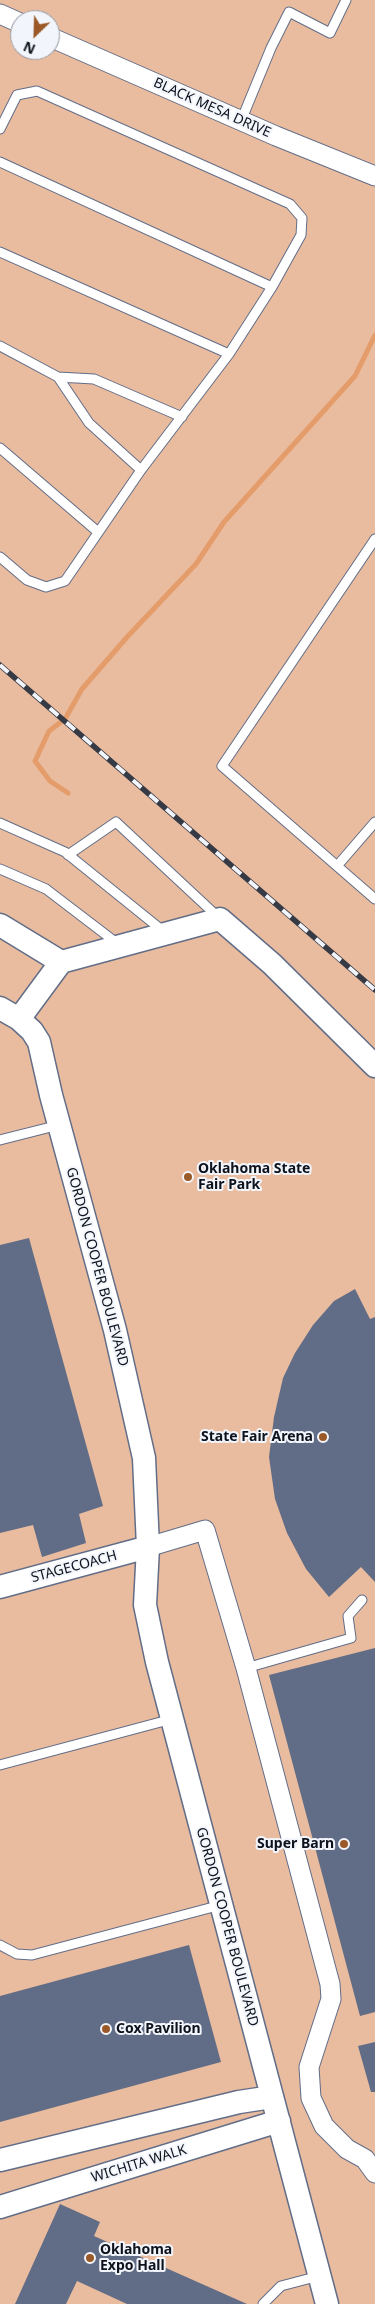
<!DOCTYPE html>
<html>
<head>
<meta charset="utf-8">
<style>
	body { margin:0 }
	#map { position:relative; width:375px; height:2304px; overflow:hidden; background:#e0e8fa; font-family:"Noto Sans",sans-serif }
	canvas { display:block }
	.north { position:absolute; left:10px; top:10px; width:50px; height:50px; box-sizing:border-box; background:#f2f5fb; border:1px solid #979aa2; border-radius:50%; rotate:204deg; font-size:14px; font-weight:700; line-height:20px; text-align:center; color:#0e121c }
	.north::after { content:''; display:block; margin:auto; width:18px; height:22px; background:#9b5927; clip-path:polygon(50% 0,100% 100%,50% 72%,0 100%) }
</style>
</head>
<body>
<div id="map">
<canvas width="375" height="2304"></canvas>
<div class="north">N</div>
</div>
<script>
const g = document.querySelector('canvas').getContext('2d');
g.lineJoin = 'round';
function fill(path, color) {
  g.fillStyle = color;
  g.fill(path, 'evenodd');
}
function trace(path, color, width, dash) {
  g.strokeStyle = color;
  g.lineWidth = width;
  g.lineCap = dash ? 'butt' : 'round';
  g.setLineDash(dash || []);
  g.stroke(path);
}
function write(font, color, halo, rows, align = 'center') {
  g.font = font + ' "Noto Sans",sans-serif';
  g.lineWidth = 4;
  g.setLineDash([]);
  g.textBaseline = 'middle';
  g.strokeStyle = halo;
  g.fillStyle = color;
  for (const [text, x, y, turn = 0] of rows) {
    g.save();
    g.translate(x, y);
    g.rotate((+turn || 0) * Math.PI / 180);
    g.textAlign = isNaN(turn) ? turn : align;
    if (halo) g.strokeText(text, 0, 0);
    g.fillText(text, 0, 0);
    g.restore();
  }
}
const green = new Path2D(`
	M0 0H375V2304H0ZM20 20H50V50H20Z`);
const stream = new Path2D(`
	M68 793 50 781 35 761 49 731 65 719 82 689 128 636 196 564 224 522 355 376 375 335`);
const building = new Path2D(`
	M29 1238 103 1506 79 1514 86 1543 42 1557 33 1525 0 1533V1245Z
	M355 1289 370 1319 375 1317V1582L361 1567 329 1597 306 1569 287 1533 275 1499 269 1457 274 1417 283 1378 295 1353 313 1325 334 1301Z
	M375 1648V2012L360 2016 269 1675Z
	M189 1945 221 2062 0 2122V1996Z
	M375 2042V2092H371L358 2046Z
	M60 2204 100 2222 94 2236 247 2304H127L77 2281 66 2304H15Z`);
const service = new Path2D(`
	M241 121 271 48 289 12 330 33 346 0
	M0 129 17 95 37 91 290 204 302 218 301 235 272 287 229 354 141 470 65 581 46 587 27 580 0 557
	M0 162 272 287
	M0 252 229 354
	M0 346 58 377 89 423 141 470
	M58 377 94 379 182 417
	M0 448 98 532
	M375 539 222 766 375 899
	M0 823 65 852 163 931
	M68 855 116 822 218 917
	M337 866 375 822
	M0 869 46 889 118 944
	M0 1140 59 1125
	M246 1668 351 1638 348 1616 362 1600
	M0 1765 172 1719
	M0 1945 17 1954 32 1955 221 1905
	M263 2304 281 2286 319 2276`);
const minor = new Path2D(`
	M0 14 20 23
	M50 37 276 136 375 176
	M148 1547 205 1530 246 1668 330 1984 331 1999 309 2067 311 2098 324 2126 347 2149 365 2159 375 2173`);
const tertiary = new Path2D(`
	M0 925 61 962
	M0 1008 19 1019 32 1031 39 1042 51 1095 115 1330 144 1458 148 1547 145 1605 157 1662 327 2304
	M19 1019 61 962 220 919 272 964 375 1066
	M0 1587 148 1547
	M0 2160 239 2102 272 2097
	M0 2207 279 2121`);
const rail = new Path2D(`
	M0 665 375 990`);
const markers = [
	[188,1177,5,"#9b5927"],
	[323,1437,5,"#9b5927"],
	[344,1844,5,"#9b5927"],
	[106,2029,5,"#9b5927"],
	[90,2258,5,"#9b5927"]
];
const streetNames = [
	["BLACK MESA DRIVE",212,108,24],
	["GORDON COOPER BOULEVARD",97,1267,75],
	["STAGECOACH",74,1567,-15],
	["GORDON COOPER BOULEVARD",227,1927,75],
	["WICHITA WALK",139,2164,-17]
];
const poiNames = [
	["Oklahoma State",198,1169],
	["Fair Park",198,1185],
	["State Fair Arena",313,1437,"right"],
	["Super Barn",334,1844,"right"],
	["Cox Pavilion",116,2029],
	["Oklahoma",100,2250],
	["Expo Hall",100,2266]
];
fill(green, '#e9bc9f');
trace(stream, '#e49c6a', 5);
fill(building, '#616c86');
trace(service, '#626d87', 11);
trace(minor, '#626d87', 21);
trace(tertiary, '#626d87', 25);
trace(service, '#fff', 9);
trace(minor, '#fff', 19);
trace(tertiary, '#fff', 22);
trace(rail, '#353a45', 5.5);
trace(rail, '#f2f5fb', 4, [11]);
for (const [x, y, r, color] of markers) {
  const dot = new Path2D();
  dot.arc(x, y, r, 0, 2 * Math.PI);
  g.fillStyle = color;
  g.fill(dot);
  trace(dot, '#f2f5fb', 2);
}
write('14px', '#0e121c', '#f2f5fb', streetNames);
write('bold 14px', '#0e121c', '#f2f5fb', poiNames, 'left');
</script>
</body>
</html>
